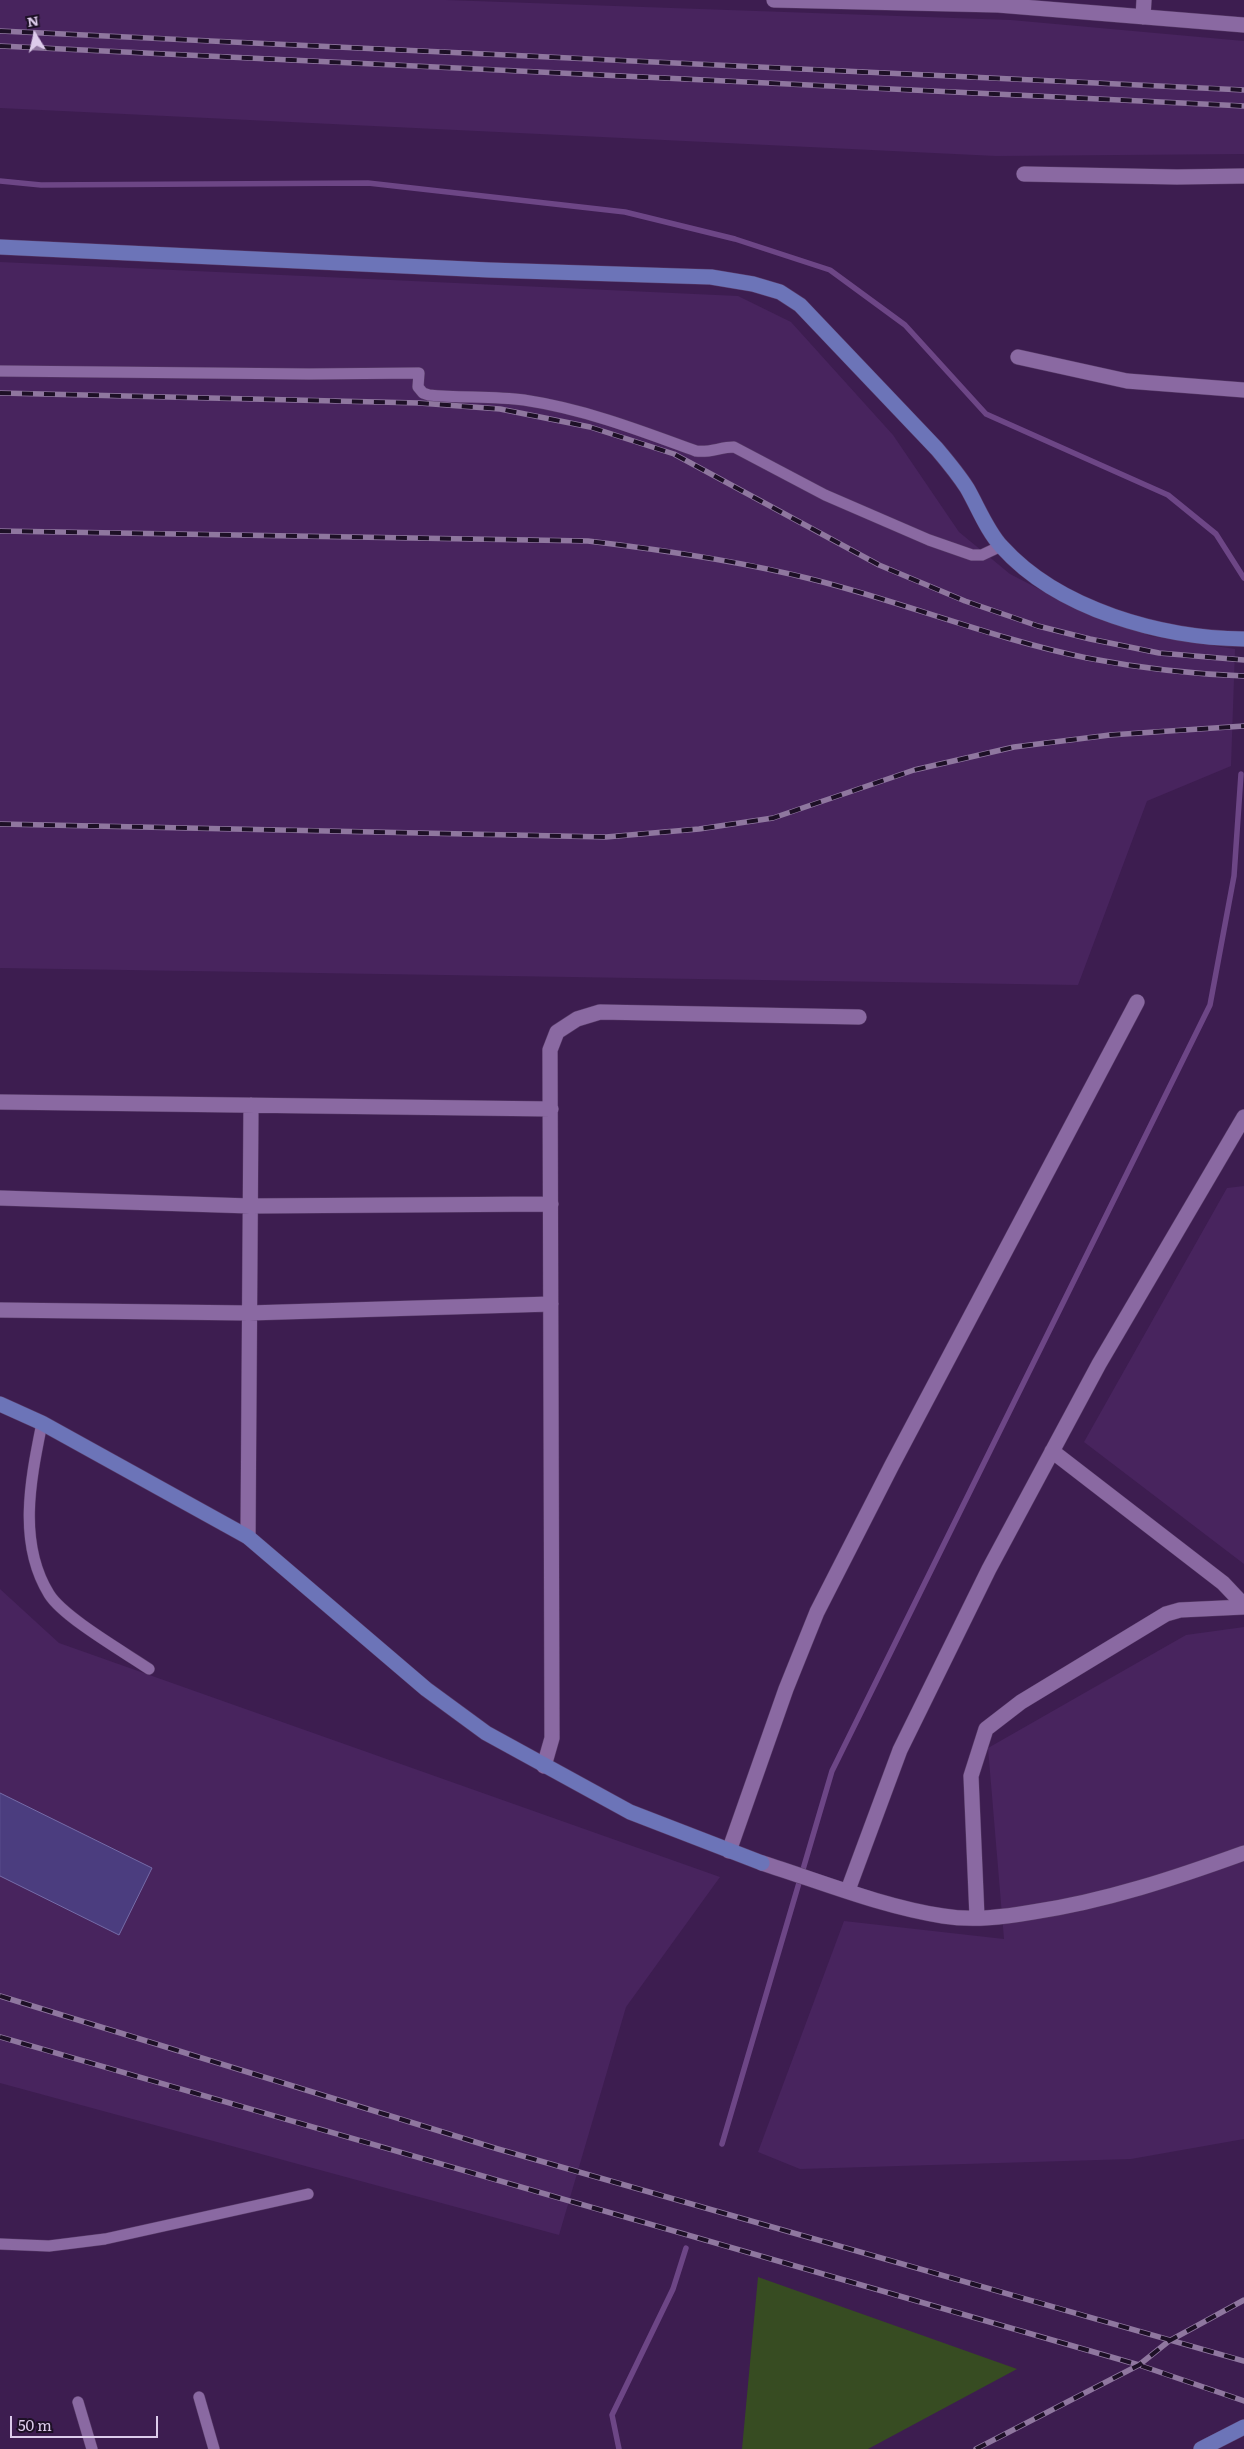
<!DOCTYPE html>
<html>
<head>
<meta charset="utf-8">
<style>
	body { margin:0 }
	#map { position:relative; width:1244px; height:2449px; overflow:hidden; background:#3d1d50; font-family:Literata,serif }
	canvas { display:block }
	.north { position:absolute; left:10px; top:10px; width:50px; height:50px; -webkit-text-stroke:4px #1d1026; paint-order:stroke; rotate:351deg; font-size:14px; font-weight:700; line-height:20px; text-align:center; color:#ddcceb }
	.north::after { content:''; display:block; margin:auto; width:18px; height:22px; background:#ddcceb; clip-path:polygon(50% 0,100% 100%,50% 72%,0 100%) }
	.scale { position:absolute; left:10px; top:2416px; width:148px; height:22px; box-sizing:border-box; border:2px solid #ddcceb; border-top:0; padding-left:6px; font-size:15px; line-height:18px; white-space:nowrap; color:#ddcceb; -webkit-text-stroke:4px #1d1026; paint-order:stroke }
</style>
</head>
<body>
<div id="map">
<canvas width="1244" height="2449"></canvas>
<div class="north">N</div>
<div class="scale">50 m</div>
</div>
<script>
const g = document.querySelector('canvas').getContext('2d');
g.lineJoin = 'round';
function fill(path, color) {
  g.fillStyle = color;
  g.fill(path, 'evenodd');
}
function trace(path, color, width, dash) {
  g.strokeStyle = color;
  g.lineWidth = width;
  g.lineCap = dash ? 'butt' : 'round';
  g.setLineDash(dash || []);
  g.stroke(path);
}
const built = new Path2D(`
	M0 0H446L1011 20 1244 41V154L996 156 0 108Z
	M0 262 738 296 791 322 893 435 959 532 1010 574 1068 604 1150 636 1235 649 1231 766 1147 801 1078 985 0 968Z
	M1244 1186V1564L1084 1442 1227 1188Z
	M0 1589 59 1643 720 1877 626 2007 559 2235 0 2083Z
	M1244 1627V2139L1131 2159 800 2169 758 2152 844 1921 1004 1939 988 1748 1186 1635Z`);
const green = new Path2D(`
	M758 2277 1017 2369 868 2449H742Z`);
const stream = new Path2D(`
	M0 181 41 185 368 183 625 212 735 239 830 270 905 325 986 414 1168 495 1216 534 1244 578
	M722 2144 832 1771 1210 1005 1234 876 1241 774
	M619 2449 612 2415 673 2289 686 2248`);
const building = new Path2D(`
	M0 1793 152 1868 119 1935 0 1876Z`);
const lane = new Path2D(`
	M0 371 309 374 419 373 418 387 423 393 429 395C460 398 493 396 524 400 584 409 639 430 696 451 710 453 720 447 734 447L825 495 929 540 972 555H982L1001 546
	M42 1423C31 1478 17 1542 49 1594 63 1617 124 1652 149 1669
	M0 2244 49 2246 105 2239 308 2194
	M199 2397 214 2449
	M78 2402 92 2449`);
const street = new Path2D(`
	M774 0 998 5 1244 25
	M1143 17 1144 0
	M1024 174 1177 177 1244 176
	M1018 357 1127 381 1244 390
	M0 1102 551 1109
	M0 1198 250 1206 551 1204
	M0 1310 249 1313 551 1304
	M1052 1451 1223 1583 1244 1605
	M248 1537 251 1105
	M544 1766 552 1738 550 1050 557 1032 577 1019 600 1012 859 1017
	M729 1851 786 1689 817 1612 892 1465 1137 1002
	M762 1863C819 1881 883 1907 943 1916 973 1921 1004 1917 1033 1912 1106 1901 1175 1878 1244 1853
	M848 1890 900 1750 989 1569 1099 1364 1244 1117
	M977 1917 971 1776 986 1729 1021 1702 1166 1614 1180 1610 1244 1607`);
const secondary = new Path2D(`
	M0 247 489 270 711 277 753 284 780 292 800 305 937 449C948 462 958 474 967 488 978 507 987 531 1002 547 1059 610 1162 638 1244 639
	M0 1404 42 1423 248 1537 426 1689 486 1733 630 1812 762 1863
	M1201 2449 1244 2427`);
const rail = new Path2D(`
	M0 31 1244 90
	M0 46 1244 106
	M0 393 419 403 500 409 590 427 674 454 879 565 965 601 1038 626 1090 639 1159 653 1244 660
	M0 531 588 541C664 550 740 561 815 580 906 603 994 639 1087 658 1139 668 1191 674 1244 676
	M0 824 606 837 699 829 773 818 914 770 1014 747 1110 735 1244 726
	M0 1996 498 2149 1244 2361
	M0 2037 1139 2365 1244 2401
	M976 2449 1139 2365 1169 2341 1244 2300`);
fill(built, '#48245e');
fill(green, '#374c22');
trace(stream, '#6d4686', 5.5);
fill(building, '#4b3d7f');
trace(building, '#766ca8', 1);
trace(lane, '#573b67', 12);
trace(street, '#573b67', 16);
trace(secondary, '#573b67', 16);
trace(lane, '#8a69a2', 11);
trace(street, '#8a69a2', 15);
trace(secondary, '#6c74b8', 15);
trace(rail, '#8f779f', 5.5);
trace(rail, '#1d1026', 4, [11]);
</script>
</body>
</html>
